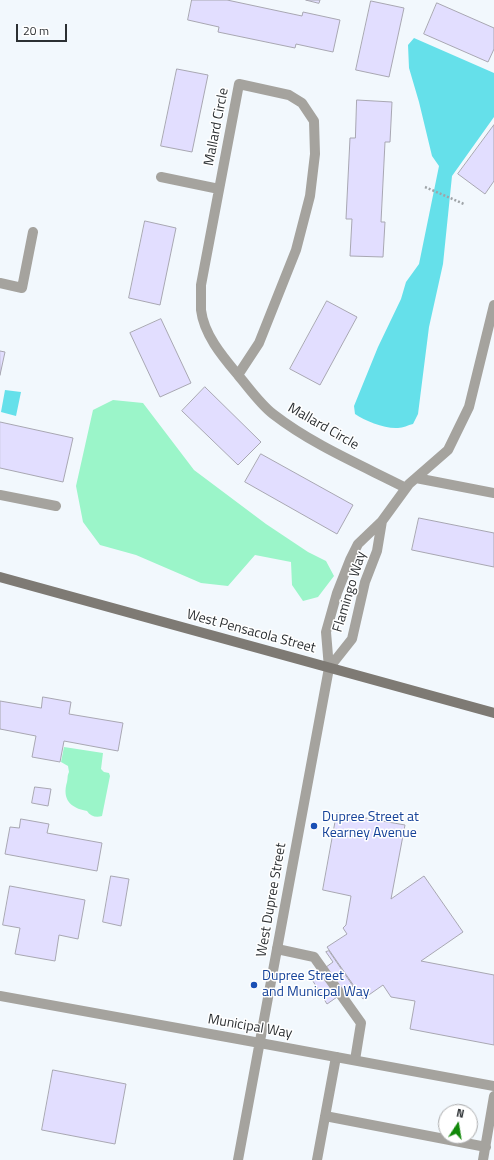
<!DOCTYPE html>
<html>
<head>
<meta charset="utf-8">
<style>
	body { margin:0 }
	#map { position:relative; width:494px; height:1160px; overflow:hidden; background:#f2f8fd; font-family:"Titillium Web",sans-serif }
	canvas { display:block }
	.north { position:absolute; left:438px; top:1104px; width:40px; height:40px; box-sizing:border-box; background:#fff; border:1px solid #abacad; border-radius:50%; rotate:12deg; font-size:11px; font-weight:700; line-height:16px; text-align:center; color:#2c3033 }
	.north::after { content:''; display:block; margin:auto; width:14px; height:18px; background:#118809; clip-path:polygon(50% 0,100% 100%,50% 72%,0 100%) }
	.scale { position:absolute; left:16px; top:24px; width:51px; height:18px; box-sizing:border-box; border:2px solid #2c3033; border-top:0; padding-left:5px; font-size:12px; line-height:14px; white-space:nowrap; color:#2c3033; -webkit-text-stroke:3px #fff; paint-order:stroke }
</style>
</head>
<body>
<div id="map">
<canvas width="494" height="1160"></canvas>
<div class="north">N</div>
<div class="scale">20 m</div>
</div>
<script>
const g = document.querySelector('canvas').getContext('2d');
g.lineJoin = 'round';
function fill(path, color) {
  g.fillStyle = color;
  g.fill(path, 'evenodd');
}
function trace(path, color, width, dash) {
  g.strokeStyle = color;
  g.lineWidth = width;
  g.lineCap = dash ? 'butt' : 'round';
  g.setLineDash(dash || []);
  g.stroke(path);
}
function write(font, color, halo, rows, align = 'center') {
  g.font = font + ' "Titillium Web",sans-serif';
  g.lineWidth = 3;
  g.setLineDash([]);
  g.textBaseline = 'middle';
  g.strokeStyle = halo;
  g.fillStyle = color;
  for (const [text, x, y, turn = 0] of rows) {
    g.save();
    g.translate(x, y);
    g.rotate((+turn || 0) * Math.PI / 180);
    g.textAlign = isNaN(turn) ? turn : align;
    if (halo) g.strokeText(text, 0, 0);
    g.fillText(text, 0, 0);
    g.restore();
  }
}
const green = new Path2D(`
	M113 400 143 403 194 470 266 524 308 552 326 561 334 576 318 597 303 601 292 585 291 562 255 555 228 586 201 583 136 555 100 545 83 522 76 486 93 410Z
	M64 747 103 753 101 769 104 772 109 773 110 776 102 816C96 818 90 816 87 811 70 808 62 799 67 782 68 778 67 776 69 772L68 766 61 762Z`);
const water = new Path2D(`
	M414 38 494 73V117L452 176 443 264 429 327 418 414 413 424C408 425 403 428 398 428 385 429 365 421 355 414L354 406 378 347 401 299 406 282 419 264 439 166 432 156 419 102 409 68 408 45Z
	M5 390 21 392 16 416 1 412Z`);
const building = new Path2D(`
	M192 0H227L302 16 303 12 340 20 333 52 296 44 295 48 218 32 219 27 188 20Z
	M306 0H320L319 3Z
	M371 1 404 8 389 77 356 70Z
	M437 3 494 28V49L488 62 424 34Z
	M177 69 208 75 192 152 161 146Z
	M357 100 392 102 390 142H385L381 222H385L383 257 350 256 352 219H346L350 138H355Z
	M494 125V181L485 194 458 174Z
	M145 221 176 228 160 305 129 298Z
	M327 301 357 317 320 385 290 369Z
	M161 319 191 383 160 397 130 333Z
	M0 351 5 352 0 375Z
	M205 387 261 442 238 465 182 411Z
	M0 422 73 438 63 482 0 468Z
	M261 454 353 505 337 534 245 482Z
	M419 518 494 533V567L412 550Z
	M43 697 71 702 69 714 123 723 118 751 64 741 60 762 32 757 36 736 0 729V701L41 708Z
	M35 787 51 789 48 806 32 803Z
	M337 813 405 825 391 899 424 876 463 932 421 961 494 975V1045L410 1029 415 1001 391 997 383 985 363 999 327 947 347 934 343 928 346 925 351 896 323 890Z
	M21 819 49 824 47 833 102 843 97 871 5 854 10 827 19 828Z
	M111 876 129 879 121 926 103 922Z
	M10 886 85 900 78 939 59 935 55 961 15 954 20 928 3 925Z
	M329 951 353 986 327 1004 311 978 333 962 326 952Z
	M53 1070 126 1084 115 1144 42 1130Z`);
const path = new Path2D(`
	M425 187 464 204`);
const service = new Path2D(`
	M161 177 219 189
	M0 283 22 288 33 232
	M238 375 259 343 296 250 310 196 315 154 314 121 302 103 289 95 239 84 201 285C201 293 201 302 201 310 204 335 223 357 238 375 249 388 260 404 273 414 313 445 361 465 406 488
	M416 478 494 493
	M0 495 56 506
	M329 668 326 632 337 593 350 560 358 544 382 521 409 484 448 450 469 407 494 305
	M329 668 352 639 365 582 377 551 382 521
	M277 949 314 957 361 1023 355 1060
	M325 1116 486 1147
	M317 1160 336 1057
	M483 1160 494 1096`);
const minor = new Path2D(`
	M260 1043 494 1086`);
const tertiary = new Path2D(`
	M0 996 260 1043
	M238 1160 329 668`);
const secondary = new Path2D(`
	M0 577 494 713`);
const markers = [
	[314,826,4,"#1a4fb4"],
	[254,985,4,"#1a4fb4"]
];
const streetNames = [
	["Mallard Circle",217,127,-79],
	["Mallard Circle",323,427,30],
	["Flamingo Way",350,592,-73],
	["West Pensacola Street",251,632,15],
	["West Dupree Street",272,900,-80],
	["Municipal Way",250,1027,10]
];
const transitNames = [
	["Dupree Street at",322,818],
	["Kearney Avenue",322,834],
	["Dupree Street",262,977],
	["and Municpal Way",262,993]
];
fill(green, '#9bf5c9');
fill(water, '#65e0ea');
fill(building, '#e2deff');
trace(building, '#a8a7b2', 1);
trace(path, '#9fa4a8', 2.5, [2, 2]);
trace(service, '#a5a39e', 10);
trace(minor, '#a5a39e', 10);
trace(tertiary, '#a5a39e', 10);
trace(secondary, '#7e7a74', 10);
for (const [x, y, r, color] of markers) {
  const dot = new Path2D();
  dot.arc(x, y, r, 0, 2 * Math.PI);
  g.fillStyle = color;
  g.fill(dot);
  trace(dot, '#fff', 1.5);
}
write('14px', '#2c3033', '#fff', streetNames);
write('14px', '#164399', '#fff', transitNames, 'left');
</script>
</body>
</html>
